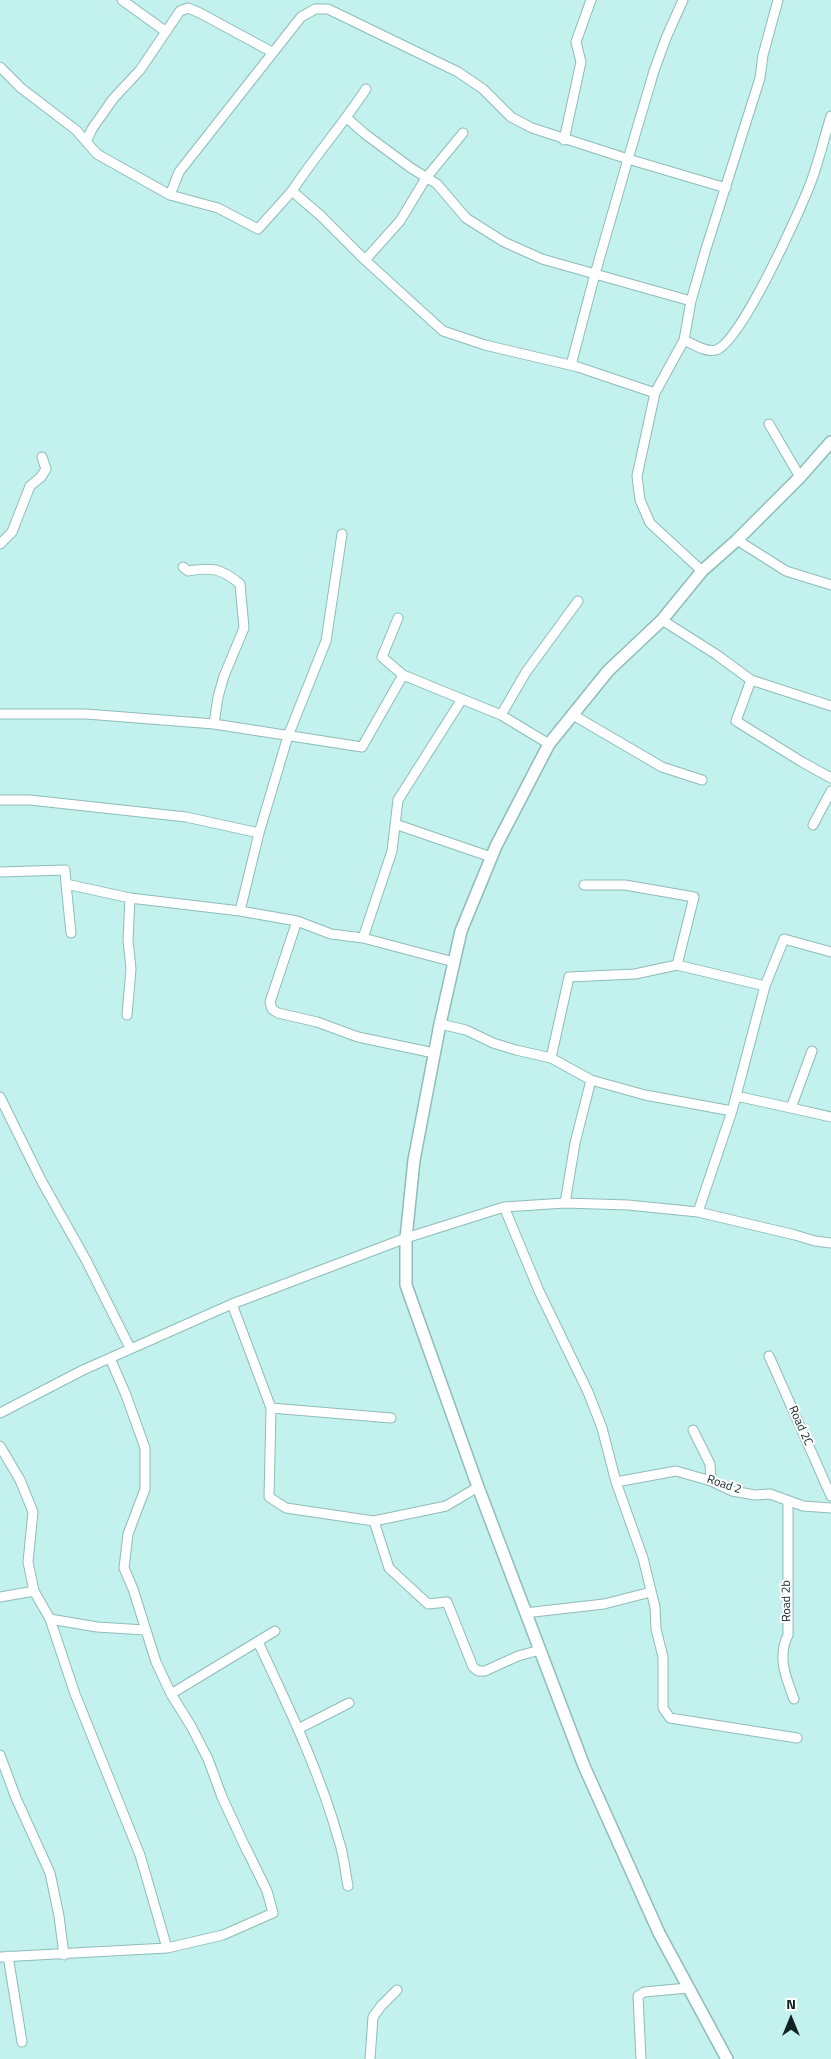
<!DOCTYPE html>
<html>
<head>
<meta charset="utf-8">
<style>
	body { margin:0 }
	#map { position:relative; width:831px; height:2059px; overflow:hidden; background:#c2f1ee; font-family:"Titillium Web",sans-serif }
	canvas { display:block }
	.north { position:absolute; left:766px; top:1994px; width:50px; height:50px; -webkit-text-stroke:4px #fff; paint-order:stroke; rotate:0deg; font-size:14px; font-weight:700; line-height:20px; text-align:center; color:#112322 }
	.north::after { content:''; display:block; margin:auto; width:18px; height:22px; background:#112322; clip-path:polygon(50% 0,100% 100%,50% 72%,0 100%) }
</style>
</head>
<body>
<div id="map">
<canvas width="831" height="2059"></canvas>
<div class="north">N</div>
</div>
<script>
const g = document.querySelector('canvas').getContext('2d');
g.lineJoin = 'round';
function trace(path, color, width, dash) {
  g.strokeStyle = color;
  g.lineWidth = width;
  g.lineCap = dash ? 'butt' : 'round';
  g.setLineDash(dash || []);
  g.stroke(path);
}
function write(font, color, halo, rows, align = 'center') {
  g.font = font + ' "Titillium Web",sans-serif';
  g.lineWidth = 4;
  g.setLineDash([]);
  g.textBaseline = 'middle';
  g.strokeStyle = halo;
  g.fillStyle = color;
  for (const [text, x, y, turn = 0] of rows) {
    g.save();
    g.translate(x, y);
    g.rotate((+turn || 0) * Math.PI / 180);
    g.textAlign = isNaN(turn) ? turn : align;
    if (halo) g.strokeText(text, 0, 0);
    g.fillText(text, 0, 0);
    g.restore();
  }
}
const minor = new Path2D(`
	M122 0 165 31
	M683 0 666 38 654 71 628 159 726 188
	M0 67 21 88 76 130 97 154 170 195
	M347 118 365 134 411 168 437 184 466 218 504 242 542 259 595 274 571 365
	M564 140 581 62 576 42 591 0
	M86 142 92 129 113 99 140 70 180 11 188 8 200 13 272 52
	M292 191C315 156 343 124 366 89
	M365 260 400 221 426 178 463 133
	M684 340C693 344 706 353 716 350 741 342 800 211 811 182 819 161 824 138 831 116
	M655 393 578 367 485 345 443 331 365 260 321 216 292 191 258 229 218 208 170 195 179 172 301 17 315 9H328L458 72 483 89 511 117 532 128 628 159 595 274 691 301
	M769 424 800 477
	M342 534 326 641 288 736 259 833 240 911 297 921 331 934 363 938 454 962
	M737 540 786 571 831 585
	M0 544 12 532 30 486 41 477 46 469 42 457
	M183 567 188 571C211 567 221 568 240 584L244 628 224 676 218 697 214 724 362 747 403 675 382 657 398 618
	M702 571 650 523 640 500 637 476 655 393 684 340 691 301 705 252 760 78 763 55 778 0
	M662 620 717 655 751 680 736 721 802 762 831 778
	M403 675 501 715
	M751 680 831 706
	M0 714H86L214 724
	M573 715 662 767 702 780
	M549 744 501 715 526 672 578 601
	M0 800H30L186 817 259 833
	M395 824 491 857
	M813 825 831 791
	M0 872 65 870 66 884
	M584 885H625L694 897 677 965
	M297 921 270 1002 272 1009 278 1013 317 1022 358 1037 434 1053
	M71 933 66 884 130 898
	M363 938 392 851 398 800 462 699
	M127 1015 131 969 128 940 130 898 240 911
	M440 1024 466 1030 493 1043 516 1050 551 1058 591 1080 645 1095 732 1111
	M551 1058 569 977 635 974 677 965 765 986
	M736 1096 791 1108 812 1051
	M0 1097 41 1180 86 1260 130 1348
	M791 1108 831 1117
	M565 1203 575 1143 591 1080
	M504 1207 539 1291 588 1392 602 1428 616 1482 643 1558 655 1607 656 1629 663 1657V1708L670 1718 797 1738
	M698 1212 732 1111 765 986 784 939 831 952
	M232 1304 271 1408 269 1497 286 1508 374 1521 389 1568 428 1604 447 1602 473 1667 478 1671H485L518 1656 540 1650
	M769 1356 831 1496
	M110 1358 126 1395 145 1448V1489L128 1534 124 1568 133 1589 156 1662 171 1694 191 1726 208 1759 222 1797 247 1851
	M271 1408 391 1418
	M0 1413 83 1370 232 1304 406 1238 504 1207 565 1203 628 1205 698 1212 795 1235 815 1241 831 1243
	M693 1430 710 1464 711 1481
	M0 1446 20 1480 33 1512 28 1562 34 1591 50 1619 75 1694 140 1855 167 1948
	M616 1482 676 1471 711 1481 732 1491 755 1495 770 1494 803 1506 831 1508
	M788 1501V1635C777 1657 786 1678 794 1699
	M374 1521 446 1506 478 1487
	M0 1597 34 1591
	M525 1613 604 1604 651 1592
	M50 1619 97 1627 145 1630
	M258 1642C288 1706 320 1772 339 1841 344 1855 345 1871 348 1886
	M171 1694 275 1631
	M298 1729 349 1703
	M0 1755 16 1798 50 1873 59 1916 64 1955
	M8 1956 22 2042
	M0 1957 167 1948 223 1935 273 1913 267 1891 245 1846
	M370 2059 373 2017 381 2006 397 1990
	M641 2059 638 1996 644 1992 688 1988`);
const tertiary = new Path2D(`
	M727 2059 659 1933 584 1766 478 1487 406 1285V1238L414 1160 440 1024 461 931 496 846 549 744 608 671 662 620 702 571 737 540 800 477 831 442`);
const streetNames = [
	["Road 2C",800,1426,66],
	["Road 2",724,1485,19],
	["Road 2b",787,1601,-91]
];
trace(minor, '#8ebcb9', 11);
trace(tertiary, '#8ebcb9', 14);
trace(minor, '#fff', 9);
trace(tertiary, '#fff', 11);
write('12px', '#112322', '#fff', streetNames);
</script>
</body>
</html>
